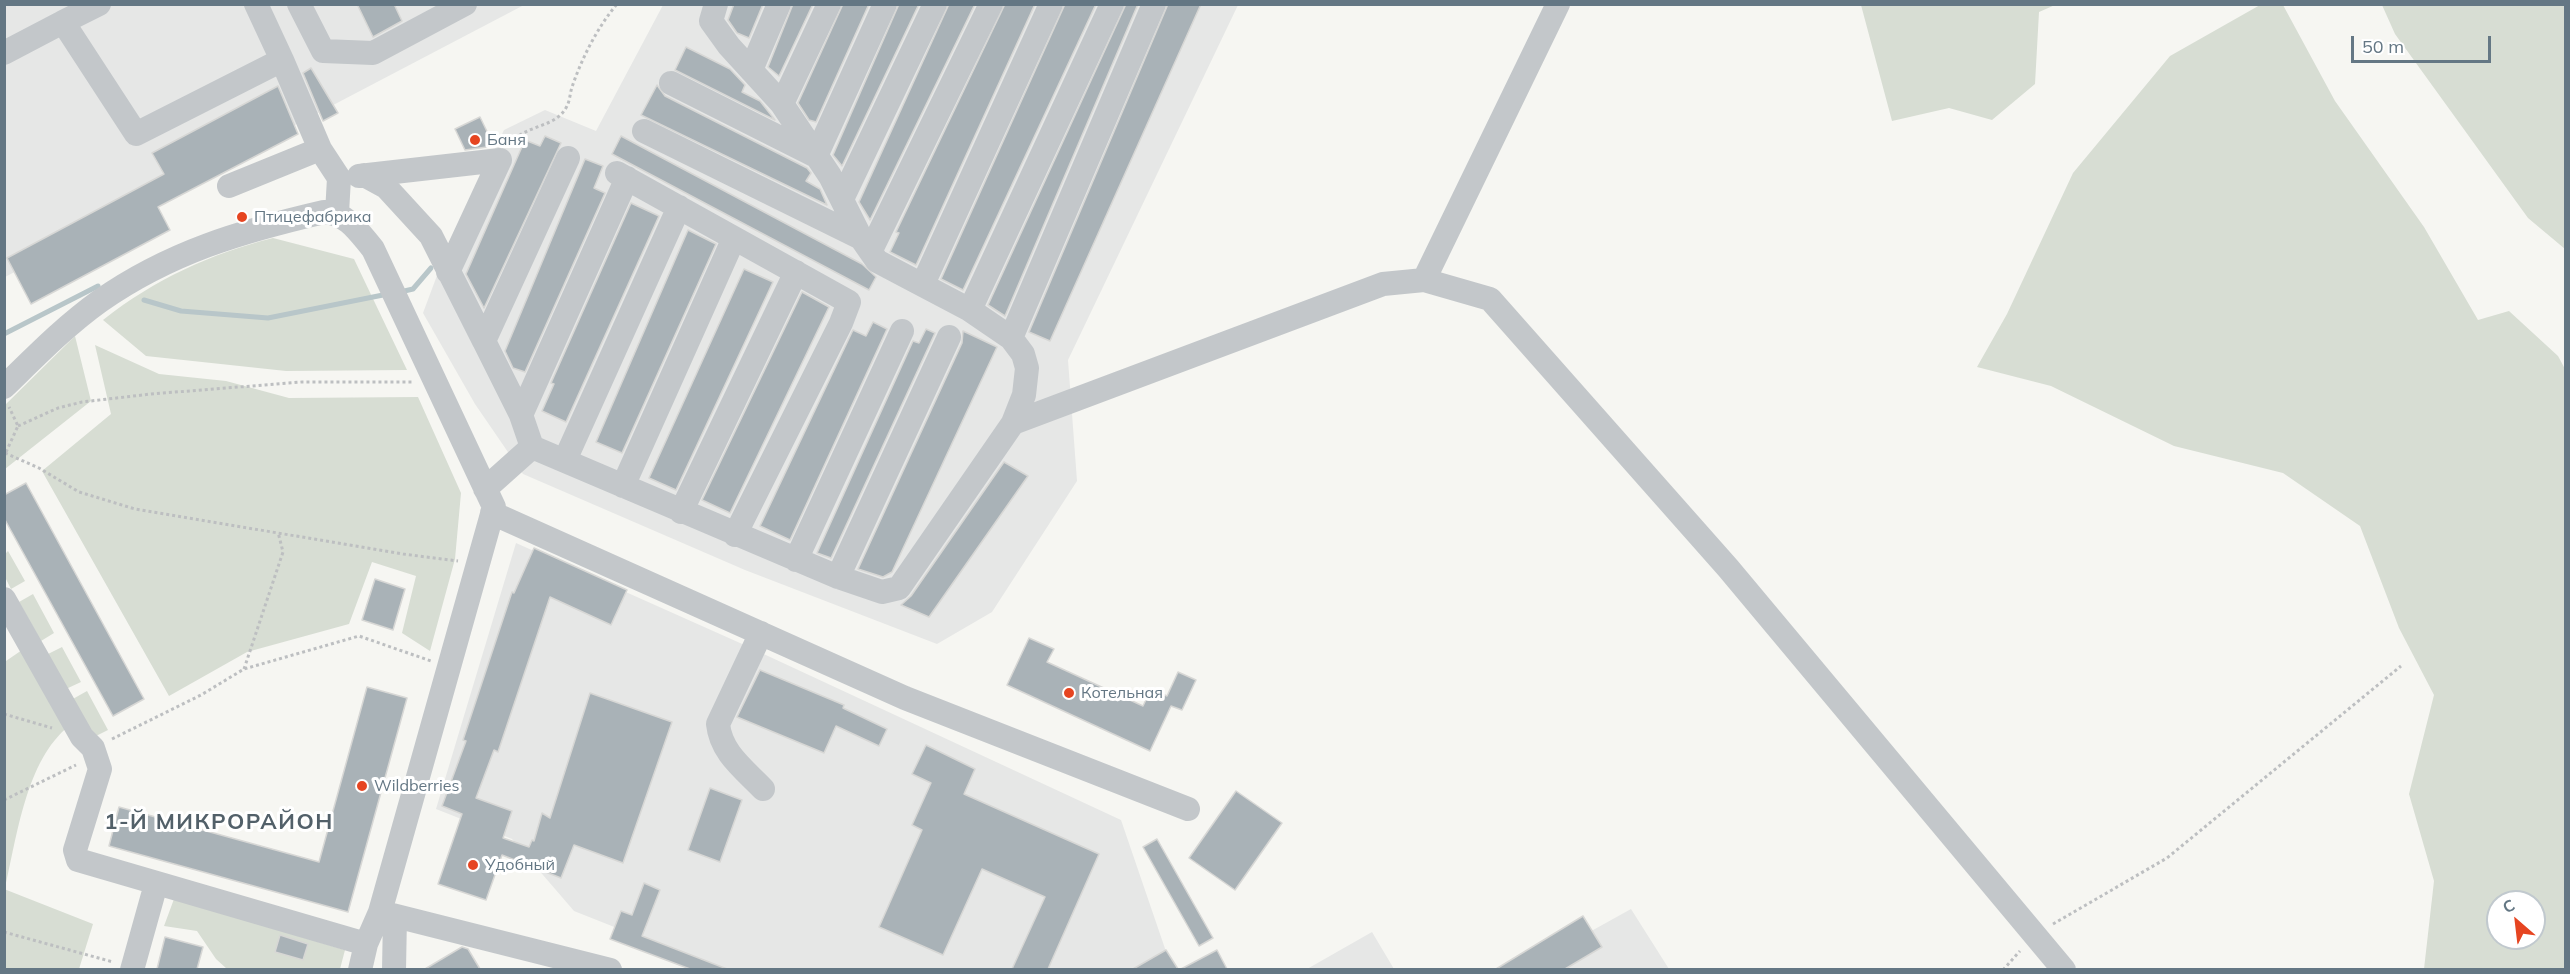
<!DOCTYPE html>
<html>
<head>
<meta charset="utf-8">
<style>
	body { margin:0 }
	#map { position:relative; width:2570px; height:974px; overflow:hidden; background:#f6f6f2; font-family:Mulish,sans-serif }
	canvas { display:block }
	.frame { position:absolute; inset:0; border:6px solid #647784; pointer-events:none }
	.north { position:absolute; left:2486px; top:890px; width:60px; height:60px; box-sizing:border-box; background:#fff; border:2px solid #c1c9ce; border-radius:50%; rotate:332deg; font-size:16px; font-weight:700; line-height:24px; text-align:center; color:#647784 }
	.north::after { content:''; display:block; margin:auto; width:21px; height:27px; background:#e64521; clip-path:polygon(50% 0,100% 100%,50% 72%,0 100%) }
	.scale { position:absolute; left:2351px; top:36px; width:140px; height:27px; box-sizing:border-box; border:3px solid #647784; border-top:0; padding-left:8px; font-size:18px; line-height:21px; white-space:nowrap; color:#647784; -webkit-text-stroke:4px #fff; paint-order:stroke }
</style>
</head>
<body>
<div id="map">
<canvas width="2570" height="974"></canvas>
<div class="frame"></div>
<div class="north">С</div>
<div class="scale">50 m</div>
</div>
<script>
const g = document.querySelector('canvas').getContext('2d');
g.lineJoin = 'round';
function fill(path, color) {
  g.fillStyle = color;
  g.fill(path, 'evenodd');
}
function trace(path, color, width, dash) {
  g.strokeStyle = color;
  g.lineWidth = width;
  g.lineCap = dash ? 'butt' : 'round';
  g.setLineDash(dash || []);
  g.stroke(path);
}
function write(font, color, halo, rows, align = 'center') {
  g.font = font + ' Mulish,sans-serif';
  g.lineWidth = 6;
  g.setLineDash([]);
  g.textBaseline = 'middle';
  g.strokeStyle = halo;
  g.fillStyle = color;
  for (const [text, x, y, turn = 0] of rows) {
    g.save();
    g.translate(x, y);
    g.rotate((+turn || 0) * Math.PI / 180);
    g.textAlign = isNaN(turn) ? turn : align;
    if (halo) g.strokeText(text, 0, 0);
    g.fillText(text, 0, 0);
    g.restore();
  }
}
const built = new Path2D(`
	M5 5H524L5 277Z
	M663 5H1238L1068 360 1077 481 992 612 937 644 745 570 523 474 475 404 423 313 451 238 504 130 545 110 596 131Z
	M516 543 740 643 1121 820 1172 969H720L574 911 512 839 436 809Z
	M1631 909 1669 969 1521 970Z
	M1372 932 1394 969H1307Z`);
const green = new Path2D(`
	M1861 5V4L2055 5 2039 12 2035 84 1992 120 1949 108 1892 121Z
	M2260 5H2283L2335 101 2424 227 2478 320 2509 311 2558 356 2565 369V969H2424L2434 881 2409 794 2434 695 2399 628 2360 526 2283 473 2174 446 2051 386 1977 367 2007 314 2073 173 2170 56ZM2498 902H2534V938H2498Z
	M2382 5H2565V249L2528 218 2395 34Z
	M273 238 354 259 407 370 286 371 146 356 103 320C155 279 210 254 273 238Z
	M75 336 91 401 5 469V405Z
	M95 345 159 374 226 381 289 398 418 397 461 493 455 559 430 651 402 633 416 576 372 562 349 624 247 652 169 696 42 471 111 414Z
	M8 551 25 581 11 589 5 577V554Z
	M33 594 54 633 41 641 19 602Z
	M62 647 81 682 66 689 48 654Z
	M22 650 69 726C26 760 17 837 5 888V659L6 661Z
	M87 691 108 730 92 738 71 700Z
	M4 889 93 924 79 969H5Z
	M174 899 345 950 340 969H227L216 959 197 931 164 926Z`);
const stream = new Path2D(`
	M400 292 413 289 431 268
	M144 300 181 311 268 318 388 294
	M4 334 98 286`);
const building = new Path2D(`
	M357 4H394L402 21 373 37Z
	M734 4H763L749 38 737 33 728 20Z
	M793 4H813L779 76 768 67Z
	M843 4H869L816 122 809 120 798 103Z
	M899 4H919L842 166 833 155Z
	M949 4H975L870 220 859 202Z
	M1005 4H1035L916 265 890 252 899 233 896 232Z
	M1065 4H1096L963 290 941 279Z
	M1126 4H1138L1005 316 988 305Z
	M1168 4H1201L1050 341 1029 332Z
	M686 47 730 69 745 85 742 92 760 101 775 120 675 70Z
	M311 68 338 113 323 121 303 73Z
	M657 85 665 96 807 168 811 173 806 181 820 189 827 205 641 115Z
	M278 86 298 134 158 207 170 230 31 304 7 258 164 174 152 153Z
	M480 117 494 146 465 150 455 129Z
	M545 136 561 143 484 308 466 274 525 140 540 146Z
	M621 136 862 264 876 277 869 290 612 154Z
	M585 159 603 166 594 188 605 193 525 372 513 368 505 351Z
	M631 203 659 216 566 422 542 411 554 384 551 383Z
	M688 230 716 244 622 453 596 442Z
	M744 269 773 282 676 490 649 478Z
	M802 292 829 307 730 513 702 500Z
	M873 322 887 329 790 540 760 526 853 330 866 336Z
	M926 329 935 333 831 558 817 553 913 341 919 343Z
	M963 331 997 347 892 572 883 577 858 569 962 343Z
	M1004 462 1028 476 929 617 901 605 911 596Z
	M26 483 144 699 113 716 4 518V495Z
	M534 548 627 590 611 625 550 597 498 752 494 750 476 798 512 811 503 838 529 847 532 840 534 841 542 813 550 818 590 693 672 722 623 863 574 845 561 878 502 855 486 900 438 884 462 814 442 806 466 741 463 740 512 592 514 593Z
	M375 579 405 589 393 630 362 620Z
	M1029 638 1054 649 1047 662 1143 706 1151 689 1167 696 1178 672 1196 680 1182 710 1171 706 1150 751 1007 685Z
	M760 670 844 705 843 708 887 729 879 746 836 726 824 753 737 717Z
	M367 687 407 698 348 912 109 846 119 807 319 862Z
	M926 745 975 769 964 794 1099 854 1048 969H1012L1045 897 982 869 943 955 879 927 922 830 912 825 931 783 912 774Z
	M710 788 742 800 720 862 688 850Z
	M1236 791 1282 823 1235 890 1189 858Z
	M1157 839 1213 938 1199 946 1143 847Z
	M644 883 660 890 642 936 727 969H690L610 939 621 911 632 915Z
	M1583 916 1602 947 1565 969H1496Z
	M280 935 308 944 303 960 275 952Z
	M165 937 203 947 197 969H157Z
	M462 947 468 949 480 969H425Z
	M1166 950 1178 969H1133Z
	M1217 950 1227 969H1181Z`);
const path = new Path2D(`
	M511 144C524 124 556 129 567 106 570 100 570 93 572 87 582 58 597 28 617 4
	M18 426 58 408 82 402 151 394 302 382H413
	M6 452 18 426 9 407
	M5 453 39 468 79 492 135 509 403 554 458 561
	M244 669 283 552 278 532
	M4 714 52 728
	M112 739 201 695 244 669 359 636 431 661
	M4 800 76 765
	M2053 924 2167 858 2401 666
	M4 932 113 962
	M2003 970 2020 951`);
const minor = new Path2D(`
	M299 4 323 51 373 53 465 4
	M716 4 711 21 729 46 782 104 830 176 861 238 877 261 970 310 1011 338 1023 354 1027 368 1024 395 1013 423
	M63 22 99 4
	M4 53 63 22 136 134 282 60 256 4
	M282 60 320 149
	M751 70 779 4
	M671 83 816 156 885 4
	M782 104 829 4
	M644 131 861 238
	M617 173 849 302 841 323 735 535
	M364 175 386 187 431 236 484 341
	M359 176 500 160
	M229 186 320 149 339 178 337 213
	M842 199 935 4
	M871 250 991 4
	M448 272 500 160
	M1424 280 1558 4
	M923 284 1051 4
	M970 310 1112 4
	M1011 338 1154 4
	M4 387C35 357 65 326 100 301 170 252 242 231 324 212 348 214 358 231 373 249L494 507 380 912 366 944 360 970
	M521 415 627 178
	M532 447 521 415 484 341 568 158
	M565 460 679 207
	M623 486 734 238
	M485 489 532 447 838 577 882 592 899 588 1013 423 1383 284 1424 280 1490 299 1728 568 2064 970
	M681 512 796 272
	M492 513 905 698 1188 809
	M796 560 902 331
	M838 577 949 337
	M4 599 82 737 93 748 100 769 75 850 78 860 366 944
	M761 633 718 724C721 753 744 769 763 789
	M380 912 610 970
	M132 970 156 884
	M394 970 395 916`);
const markers = [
	[475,140,6,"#e64521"],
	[242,217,6,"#e64521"],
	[1069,693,6,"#e64521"],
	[362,786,6,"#e64521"],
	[473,865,6,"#e64521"]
];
const poiNames = [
	["Баня",487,140],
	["Птицефабрика",254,217],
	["Котельная",1081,693],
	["Wildberries",374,786],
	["Удобный",485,865]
];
const districtNames = [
	["1-Й МИКРОРАЙОН",219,822]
];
fill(built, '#e6e7e6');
fill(green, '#d7ddd3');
trace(stream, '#b8c6c9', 5);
fill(building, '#a9b2b7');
trace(building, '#d7d7d5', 1.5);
trace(path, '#bdbfc1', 3, [3, 3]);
trace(minor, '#c3c7ca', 24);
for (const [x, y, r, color] of markers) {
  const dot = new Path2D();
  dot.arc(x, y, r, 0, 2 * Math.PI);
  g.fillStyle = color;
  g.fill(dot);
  trace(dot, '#fff', 2);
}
write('16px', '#647784', '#fff', poiNames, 'left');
g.letterSpacing = '1.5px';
write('bold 22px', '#526069', '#fff', districtNames);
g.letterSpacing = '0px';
</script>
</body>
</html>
